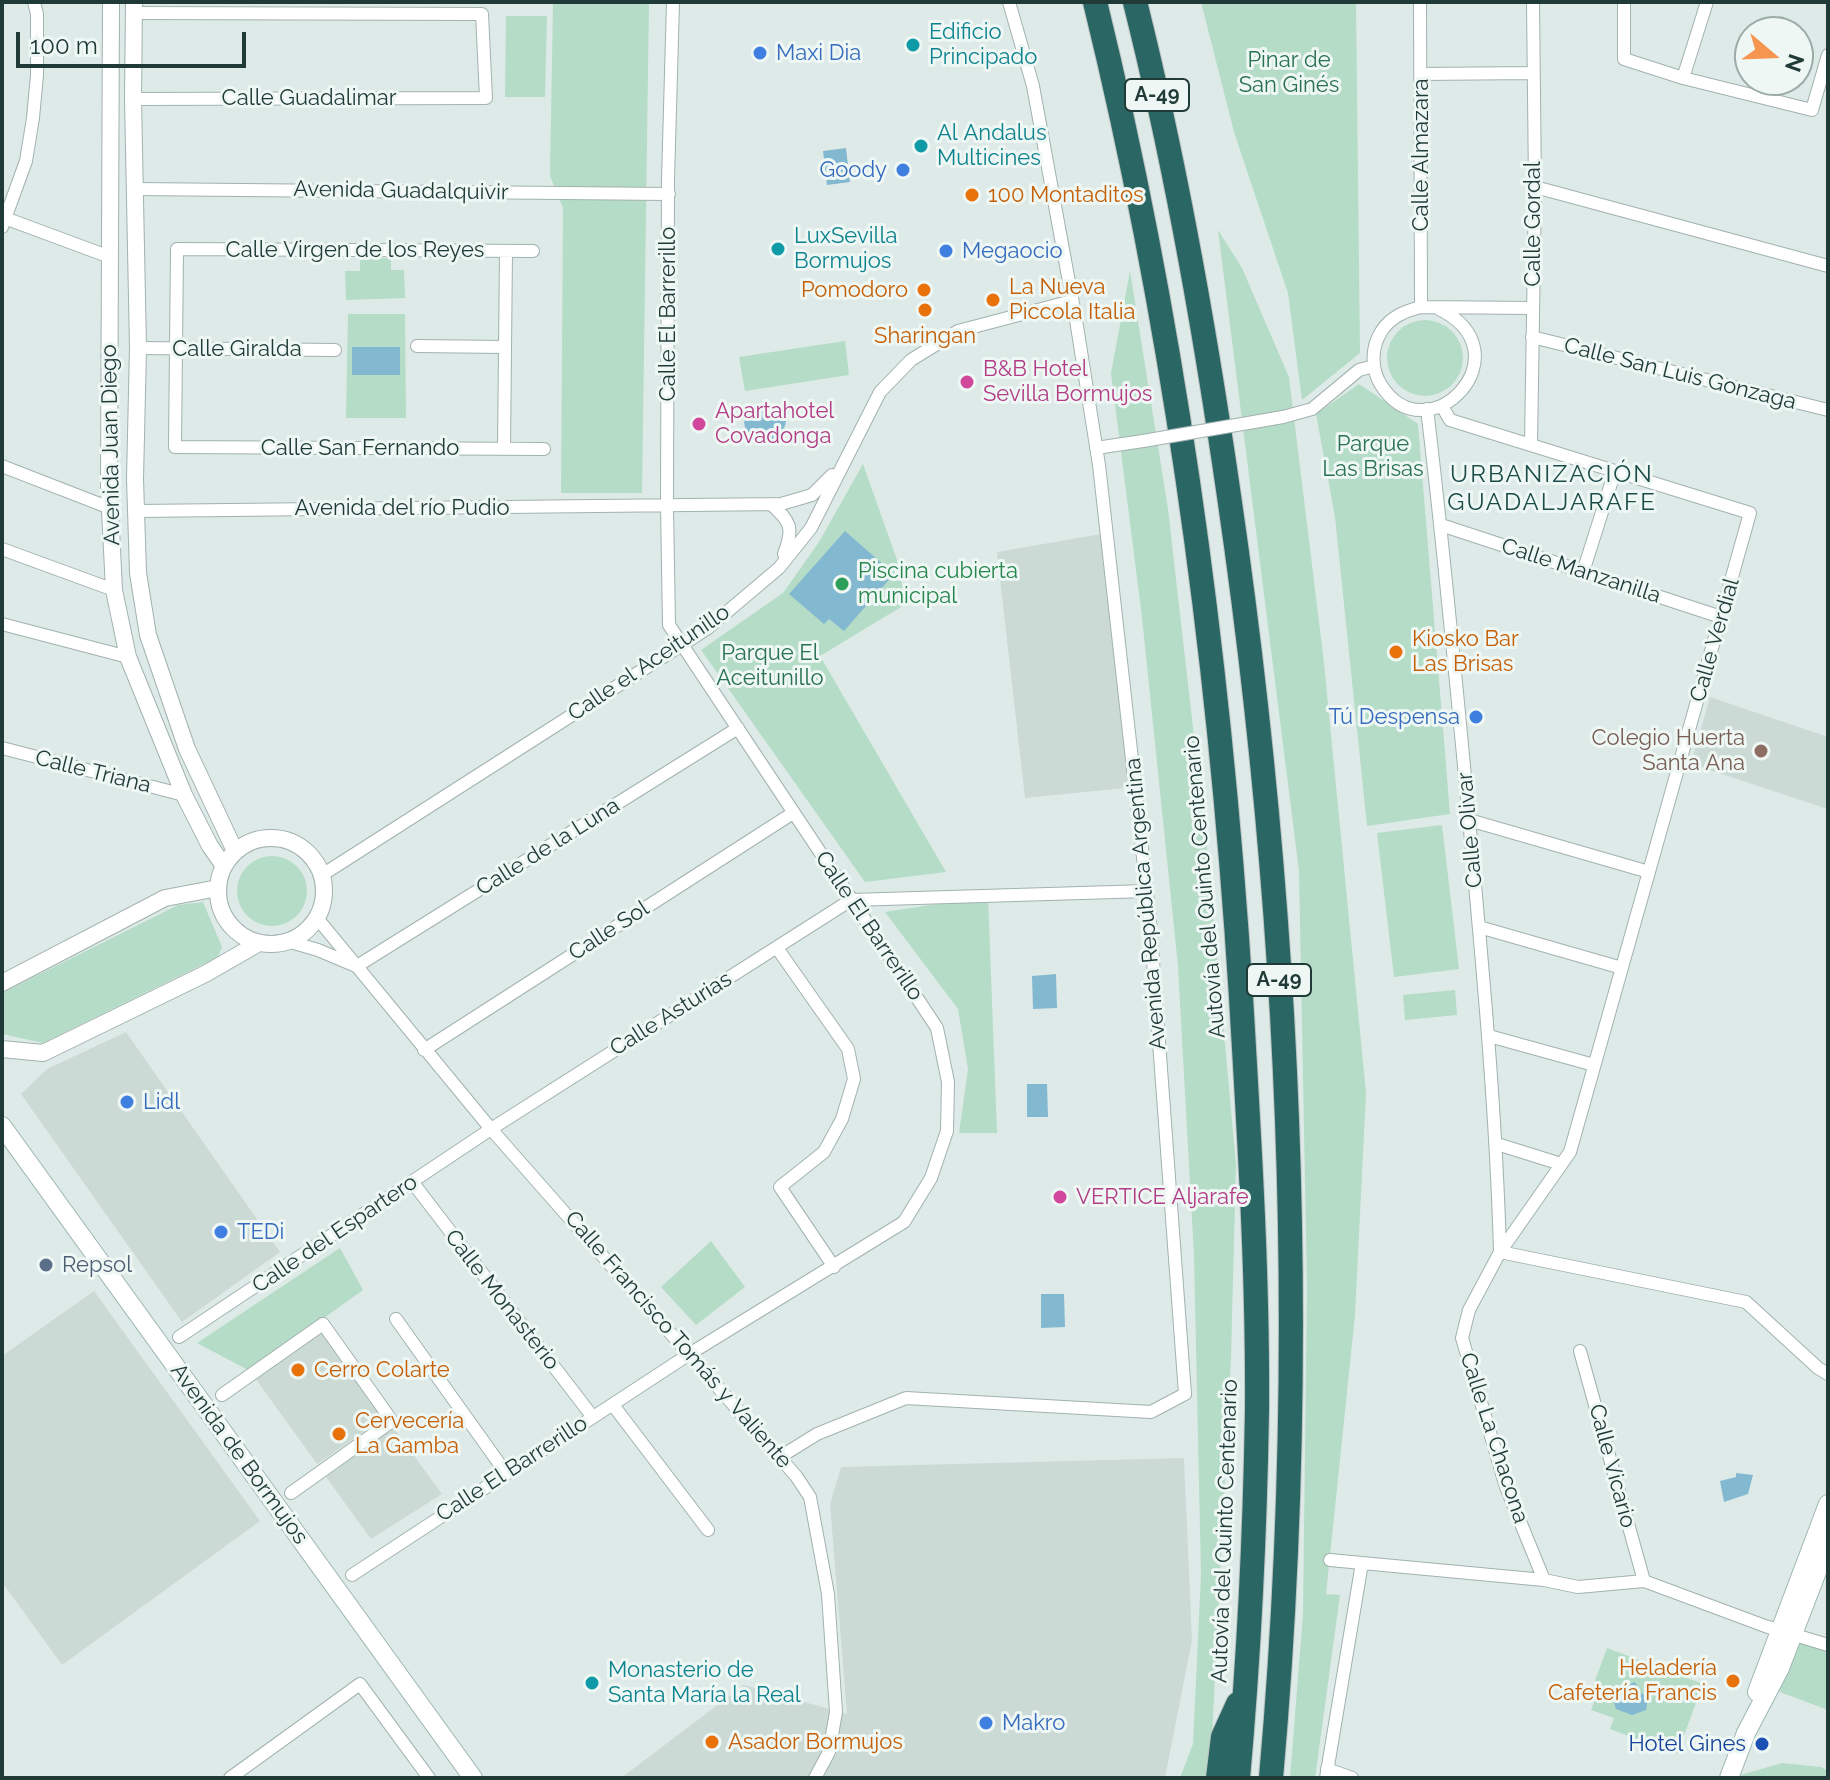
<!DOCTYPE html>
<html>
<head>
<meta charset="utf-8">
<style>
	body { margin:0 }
	#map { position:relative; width:1830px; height:1780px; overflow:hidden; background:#deeae7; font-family:Raleway,sans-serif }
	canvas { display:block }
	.frame { position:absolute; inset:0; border:4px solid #1f3a37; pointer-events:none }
	.north { position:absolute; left:1734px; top:16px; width:80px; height:80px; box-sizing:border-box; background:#eef7f4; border:2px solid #9baba8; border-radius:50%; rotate:109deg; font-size:22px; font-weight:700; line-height:32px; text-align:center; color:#1f3a37 }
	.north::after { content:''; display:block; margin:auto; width:28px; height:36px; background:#f59550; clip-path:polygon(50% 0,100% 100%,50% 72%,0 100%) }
	.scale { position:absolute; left:16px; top:32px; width:230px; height:36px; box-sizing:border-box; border:4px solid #1f3a37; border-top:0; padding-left:10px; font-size:24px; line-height:28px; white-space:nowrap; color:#1f3a37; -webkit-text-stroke:6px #eef7f4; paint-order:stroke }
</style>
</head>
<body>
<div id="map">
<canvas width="1830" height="1780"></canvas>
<div class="frame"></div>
<div class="north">N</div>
<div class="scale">100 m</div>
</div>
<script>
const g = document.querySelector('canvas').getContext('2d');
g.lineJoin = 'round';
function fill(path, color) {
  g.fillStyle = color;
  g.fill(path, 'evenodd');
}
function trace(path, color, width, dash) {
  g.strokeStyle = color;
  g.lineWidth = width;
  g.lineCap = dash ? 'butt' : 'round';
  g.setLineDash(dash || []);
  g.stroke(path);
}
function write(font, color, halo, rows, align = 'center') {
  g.font = font + ' Raleway,sans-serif';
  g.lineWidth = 6;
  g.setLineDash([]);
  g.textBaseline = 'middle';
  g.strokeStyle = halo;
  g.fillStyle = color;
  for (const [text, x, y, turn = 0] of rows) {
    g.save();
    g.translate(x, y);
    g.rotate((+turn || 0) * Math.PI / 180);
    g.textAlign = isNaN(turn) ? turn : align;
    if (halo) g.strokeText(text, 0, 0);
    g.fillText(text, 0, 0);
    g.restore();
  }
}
const built = new Path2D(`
	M1107 533 1135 787 1025 798 997 552Z
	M1710 697 1828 737V809L1691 764Z
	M126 1032 280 1252 182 1322 21 1094 47 1069Z
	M94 1291 260 1521 62 1665 2 1582V1356Z
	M320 1321 390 1414 317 1464 250 1371Z
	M393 1427 442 1494 371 1539 326 1477Z
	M1184 1458 1192 1640 1165 1778H621L744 1685 847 1714 830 1504 841 1467Z`);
const green = new Path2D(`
	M553 2H649L642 493H561L563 208 550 176Z
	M1201 2H1356L1360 353 1302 400 1288 293 1234 132Z
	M506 16H547L545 97H505Z
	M1218 230 1242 268 1289 377 1324 663 1366 1093 1355 1315 1326 1594 1340 1595 1315 1778H1290L1303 1614 1307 1286 1299 871Z
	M391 258V270H404L405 298 346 300 345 271H360V259Z
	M1130 271 1168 509 1208 859 1236 1164 1231 1357 1210 1778H1180L1193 1744 1201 1575 1194 1255 1178 966 1142 617 1111 373Z
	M348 314H405L406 418H346Z
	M1387 358a38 38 0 1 1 76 0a38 38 0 1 1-76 0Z
	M845 341 849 375 745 391 739 357Z
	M1359 384 1418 424 1450 814 1367 826 1335 517 1316 414Z
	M863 464 897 560 906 604 820 656 946 872 865 882 701 650 783 593 819 542Z
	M1442 825 1459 969 1394 977 1377 833Z
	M237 891a35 35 0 1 1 70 0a35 35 0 1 1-70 0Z
	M988 896 997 1133H959L968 1069 958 1009 885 912Z
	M203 902 222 947 218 957 43 1043 2 1034V993L178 905Z
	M1455 990 1457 1015 1405 1020 1403 995Z
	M711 1241 745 1287 696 1325 661 1287Z
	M340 1248 363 1290 250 1371 197 1343Z
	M1800 1644 1828 1647V1710L1780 1692 1786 1663Z
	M1607 1648 1703 1684 1677 1754 1610 1729 1614 1718 1591 1710 1599 1689 1593 1686Z
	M1782 1763 1821 1767 1828 1771V1778H1744L1741 1775Z`);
const water = new Path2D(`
	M846 148 850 182 827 185 823 151Z
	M352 347H400V375H352Z
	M790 408 781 439H752L751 433 746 432 744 422 751 412Z
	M845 531 894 574 844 631 829 619 824 624 789 594Z
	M1056 974 1057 1008 1033 1009 1032 976Z
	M1027 1084H1047L1048 1117H1027Z
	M1041 1294H1064L1065 1327 1041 1328Z
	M1736 1473 1753 1475 1748 1494 1724 1502 1720 1481 1736 1477Z
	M1635 1682 1640 1692 1648 1698 1646 1710 1632 1715 1616 1709 1614 1702 1623 1687Z`);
const minor = new Path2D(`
	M1420 2 1421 307
	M1624 2V59L1683 78 1812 110 1828 55
	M1421 74 1533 73
	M1683 78 1707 2
	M133 99 486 98 482 14 134 13
	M1535 187 1828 266
	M134 189 669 194
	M2 217 110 257
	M2 227 26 161 33 118 37 75V14L34 2
	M533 251 177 249 175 447 544 449
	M1439 309C1529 353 1427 458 1381 385 1371 369 1371 348 1381 332 1390 317 1405 311 1421 307L1533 308
	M1532 337 1828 410
	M417 346 505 347
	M138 348 335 350
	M1442 406 1450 420 1750 513 1570 1152 1500 1252 1469 1310 1462 1338 1506 1487 1544 1580
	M1312 409 1359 370 1374 366
	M1427 409C1444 549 1457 690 1470 830 1483 971 1496 1111 1500 1252
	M1531 445 1535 187 1533 2
	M1096 448 1143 441
	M504 449 506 251
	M2 466 110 508
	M771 504C791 522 794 528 784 554
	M137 511 781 504 812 495 832 475
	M1441 525 1721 617
	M2 549 114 590
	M1583 572 1615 471
	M2 624 128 657
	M2 748 184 795
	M1469 820 1649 872
	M322 875 708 628 779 568 811 528 880 392 911 360 958 331 1072 301
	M851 900 1147 891
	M317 918 491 1129 796 1476 810 1497 828 1594 836 1712 829 1752 815 1778
	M1479 927 1622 968
	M287 941 318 950 356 966
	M777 948 848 1049 854 1079 842 1119 824 1152 780 1187 834 1267
	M357 966 738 728
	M1489 1036 1594 1065
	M424 1050 793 813
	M1497 1144 1561 1164
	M413 1183 592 1416
	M1500 1252 1746 1302 1818 1368 1828 1374
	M396 1319 506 1473
	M179 1337 491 1129 851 900
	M1580 1351 1644 1581
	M222 1395 323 1324 392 1421 291 1493
	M613 1405 708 1530
	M780 1457 817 1434 906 1398 1151 1412 1185 1394 1150 920 1099 465 1076 320 1033 86 1009 2
	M1330 1560 1362 1563
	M352 1575 691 1353 904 1222 931 1178 947 1131 948 1082 937 1028 669 625 667 506 668 180 673 2
	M1327 1769 1352 1778
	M230 1778 360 1684 429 1778
	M1326 1778 1362 1563 1544 1580 1578 1587 1644 1581 1765 1626 1828 1645`);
const tertiary = new Path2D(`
	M111 2 109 489 114 590 128 657 184 795 210 846 224 866
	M134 2 133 99 138 348 135 479 138 573 148 635 187 749 235 851
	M218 891a53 53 0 1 1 106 0a53 53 0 1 1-106 0Z
	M2 983 165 898 218 888
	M2 1049 43 1053 205 974 259 943`);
const secondary = new Path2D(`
	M2 1126 473 1778
	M1757 1692 1828 1504
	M1729 1778 1746 1733 1780 1668 1828 1543`);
const motorway = new Path2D(`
	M1095 2C1175 328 1220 663 1241 997 1249 1134 1258 1272 1257 1410 1255 1533 1249 1656 1238 1778
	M1135 2C1176 165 1205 330 1229 496 1291 920 1309 1351 1271 1778
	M1218 1778 1223 1737 1238 1704`);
const minorBridge = new Path2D(`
	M1143 441 1283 417 1312 409`);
const markers = [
	[913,45,8,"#0f9aa8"],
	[760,53,8,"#3f7fe0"],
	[921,146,8,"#0f9aa8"],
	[903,170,8,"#3f7fe0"],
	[972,195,8,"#e8710a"],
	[778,249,8,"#0f9aa8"],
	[946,251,8,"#3f7fe0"],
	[924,290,8,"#e8710a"],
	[993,300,8,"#e8710a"],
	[925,310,8,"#e8710a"],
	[967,382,8,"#d1479c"],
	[699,424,8,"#d1479c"],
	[842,584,8,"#2e9e5b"],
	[1396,652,8,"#e8710a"],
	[1476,717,8,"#3f7fe0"],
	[1761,751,8,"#8d6e63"],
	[127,1102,8,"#3f7fe0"],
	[1060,1197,8,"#d1479c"],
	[221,1232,8,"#3f7fe0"],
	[46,1265,8,"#5c6f8a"],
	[298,1370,8,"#e8710a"],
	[339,1434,8,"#e8710a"],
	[1733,1681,8,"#e8710a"],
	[592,1683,8,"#0f9aa8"],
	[986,1723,8,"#3f7fe0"],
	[712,1742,8,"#e8710a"],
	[1762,1744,8,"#1a4fb4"]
];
const shields = [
	[1157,95,64],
	[1279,980,64]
];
const shieldNames = [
	["A-49",1157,95],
	["A-49",1279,980]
];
const cultureNames = [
	["Edificio",929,32],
	["Principado",929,57],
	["Al Andalus",937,133],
	["Multicines",937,158],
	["LuxSevilla",794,236],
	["Bormujos",794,261],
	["Monasterio de",608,1670],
	["Santa María la Real",608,1695]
];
const shopNames = [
	["Maxi Dia",776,53],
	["Goody",887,170,"right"],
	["Megaocio",962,251],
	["Tú Despensa",1460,717,"right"],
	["Lidl",143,1102],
	["TEDi",237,1232],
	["Makro",1002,1723]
];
const parkNames = [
	["Pinar de",1289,60],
	["San Ginés",1289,85],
	["Parque",1373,444],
	["Las Brisas",1373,469],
	["Parque El",770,653],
	["Aceitunillo",770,678]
];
const streetNames = [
	["Calle Guadalimar",309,98],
	["Calle Almazara",1421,155,-90],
	["Avenida Guadalquivir",401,191,1],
	["Calle Gordal",1533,224,-90],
	["Calle Virgen de los Reyes",355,250],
	["Calle El Barrerillo",668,314,-90],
	["Calle Giralda",237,349],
	["Calle San Luis Gonzaga",1680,374,14],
	["Avenida Juan Diego",111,445,-91],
	["Calle San Fernando",360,448],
	["Avenida del río Pudio",402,508],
	["Calle Manzanilla",1581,571,18],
	["Calle Verdial",1715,640,-74],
	["Calle el Aceitunillo",649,663,-34],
	["Calle Triana",93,772,14],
	["Calle Olivar",1470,830,-95],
	["Calle de la Luna",548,847,-32],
	["Autovía del Quinto Centenario",1205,887,-95],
	["Avenida República Argentina",1146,904,-95],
	["Calle El Barrerillo",869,926,56],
	["Calle Sol",609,931,-33],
	["Calle Asturias",671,1014,-32],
	["Calle del Espartero",335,1234,-34],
	["Calle Monasterio",502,1300,52],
	["Calle Francisco Tomás y Valiente",678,1340,49],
	["Calle La Chacona",1494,1438,72],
	["Avenida de Bormujos",239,1454,54],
	["Calle Vicario",1612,1466,75],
	["Calle El Barrerillo",512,1469,-33],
	["Autovía del Quinto Centenario",1225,1531,-88]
];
const foodNames = [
	["100 Montaditos",988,195],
	["La Nueva",1009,287],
	["Piccola Italia",1009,312],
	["Pomodoro",908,290,"right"],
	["Sharingan",925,336,"center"],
	["Kiosko Bar",1412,639],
	["Las Brisas",1412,664],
	["Cerro Colarte",314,1370],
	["Cervecería",355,1421],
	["La Gamba",355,1446],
	["Heladería",1717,1668,"right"],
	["Cafetería Francis",1717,1693,"right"],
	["Asador Bormujos",728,1742]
];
const hotelNames = [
	["B&B Hotel",983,369],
	["Sevilla Bormujos",983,394],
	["Apartahotel",715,411],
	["Covadonga",715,436],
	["VERTICE Aljarafe",1076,1197]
];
const leisureNames = [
	["Piscina cubierta",858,571],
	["municipal",858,596]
];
const educationNames = [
	["Colegio Huerta",1745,738],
	["Santa Ana",1745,763]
];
const serviceNames = [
	["Repsol",62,1265]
];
const transitNames = [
	["Hotel Gines",1746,1744]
];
const neighbourhoodNames = [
	["URBANIZACIÓN",1552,475],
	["GUADALJARAFE",1552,503]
];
fill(built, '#ccdad6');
fill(green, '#b5dcc7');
fill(water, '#83b8d1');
trace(minor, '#a1b2af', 14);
trace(tertiary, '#a1b2af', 18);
trace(secondary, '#9db6b1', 20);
trace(motorway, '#bcc4c3', 26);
trace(minor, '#fff', 12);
trace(tertiary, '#fff', 16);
trace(secondary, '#fff', 18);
trace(motorway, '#2a6664', 24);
trace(minorBridge, '#a1b2af', 14, []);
trace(minorBridge, '#fff', 12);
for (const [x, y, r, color] of markers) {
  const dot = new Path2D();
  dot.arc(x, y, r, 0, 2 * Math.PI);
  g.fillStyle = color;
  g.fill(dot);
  trace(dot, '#eef7f4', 3);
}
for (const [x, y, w] of shields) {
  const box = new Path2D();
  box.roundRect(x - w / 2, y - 16, w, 32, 6);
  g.fillStyle = '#eef7f4';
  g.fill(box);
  trace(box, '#1f3a37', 2);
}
write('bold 20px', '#1f3a37', null, shieldNames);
write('22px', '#0d838f', '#eef7f4', cultureNames, 'left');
write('22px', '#366cbe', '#eef7f4', shopNames, 'left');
write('22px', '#287151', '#eef7f4', parkNames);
write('22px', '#1f3a37', '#eef7f4', streetNames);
write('22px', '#c56008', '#eef7f4', foodNames, 'left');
write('22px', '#b23c85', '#eef7f4', hotelNames, 'left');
write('22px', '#27864d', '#eef7f4', leisureNames, 'left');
write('22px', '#785e54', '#eef7f4', educationNames, 'right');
write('22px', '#4e5e75', '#eef7f4', serviceNames, 'left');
write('22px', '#164399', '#eef7f4', transitNames, 'right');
g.letterSpacing = '2px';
write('24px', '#1b4c48', '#eef7f4', neighbourhoodNames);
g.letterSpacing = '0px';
</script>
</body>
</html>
